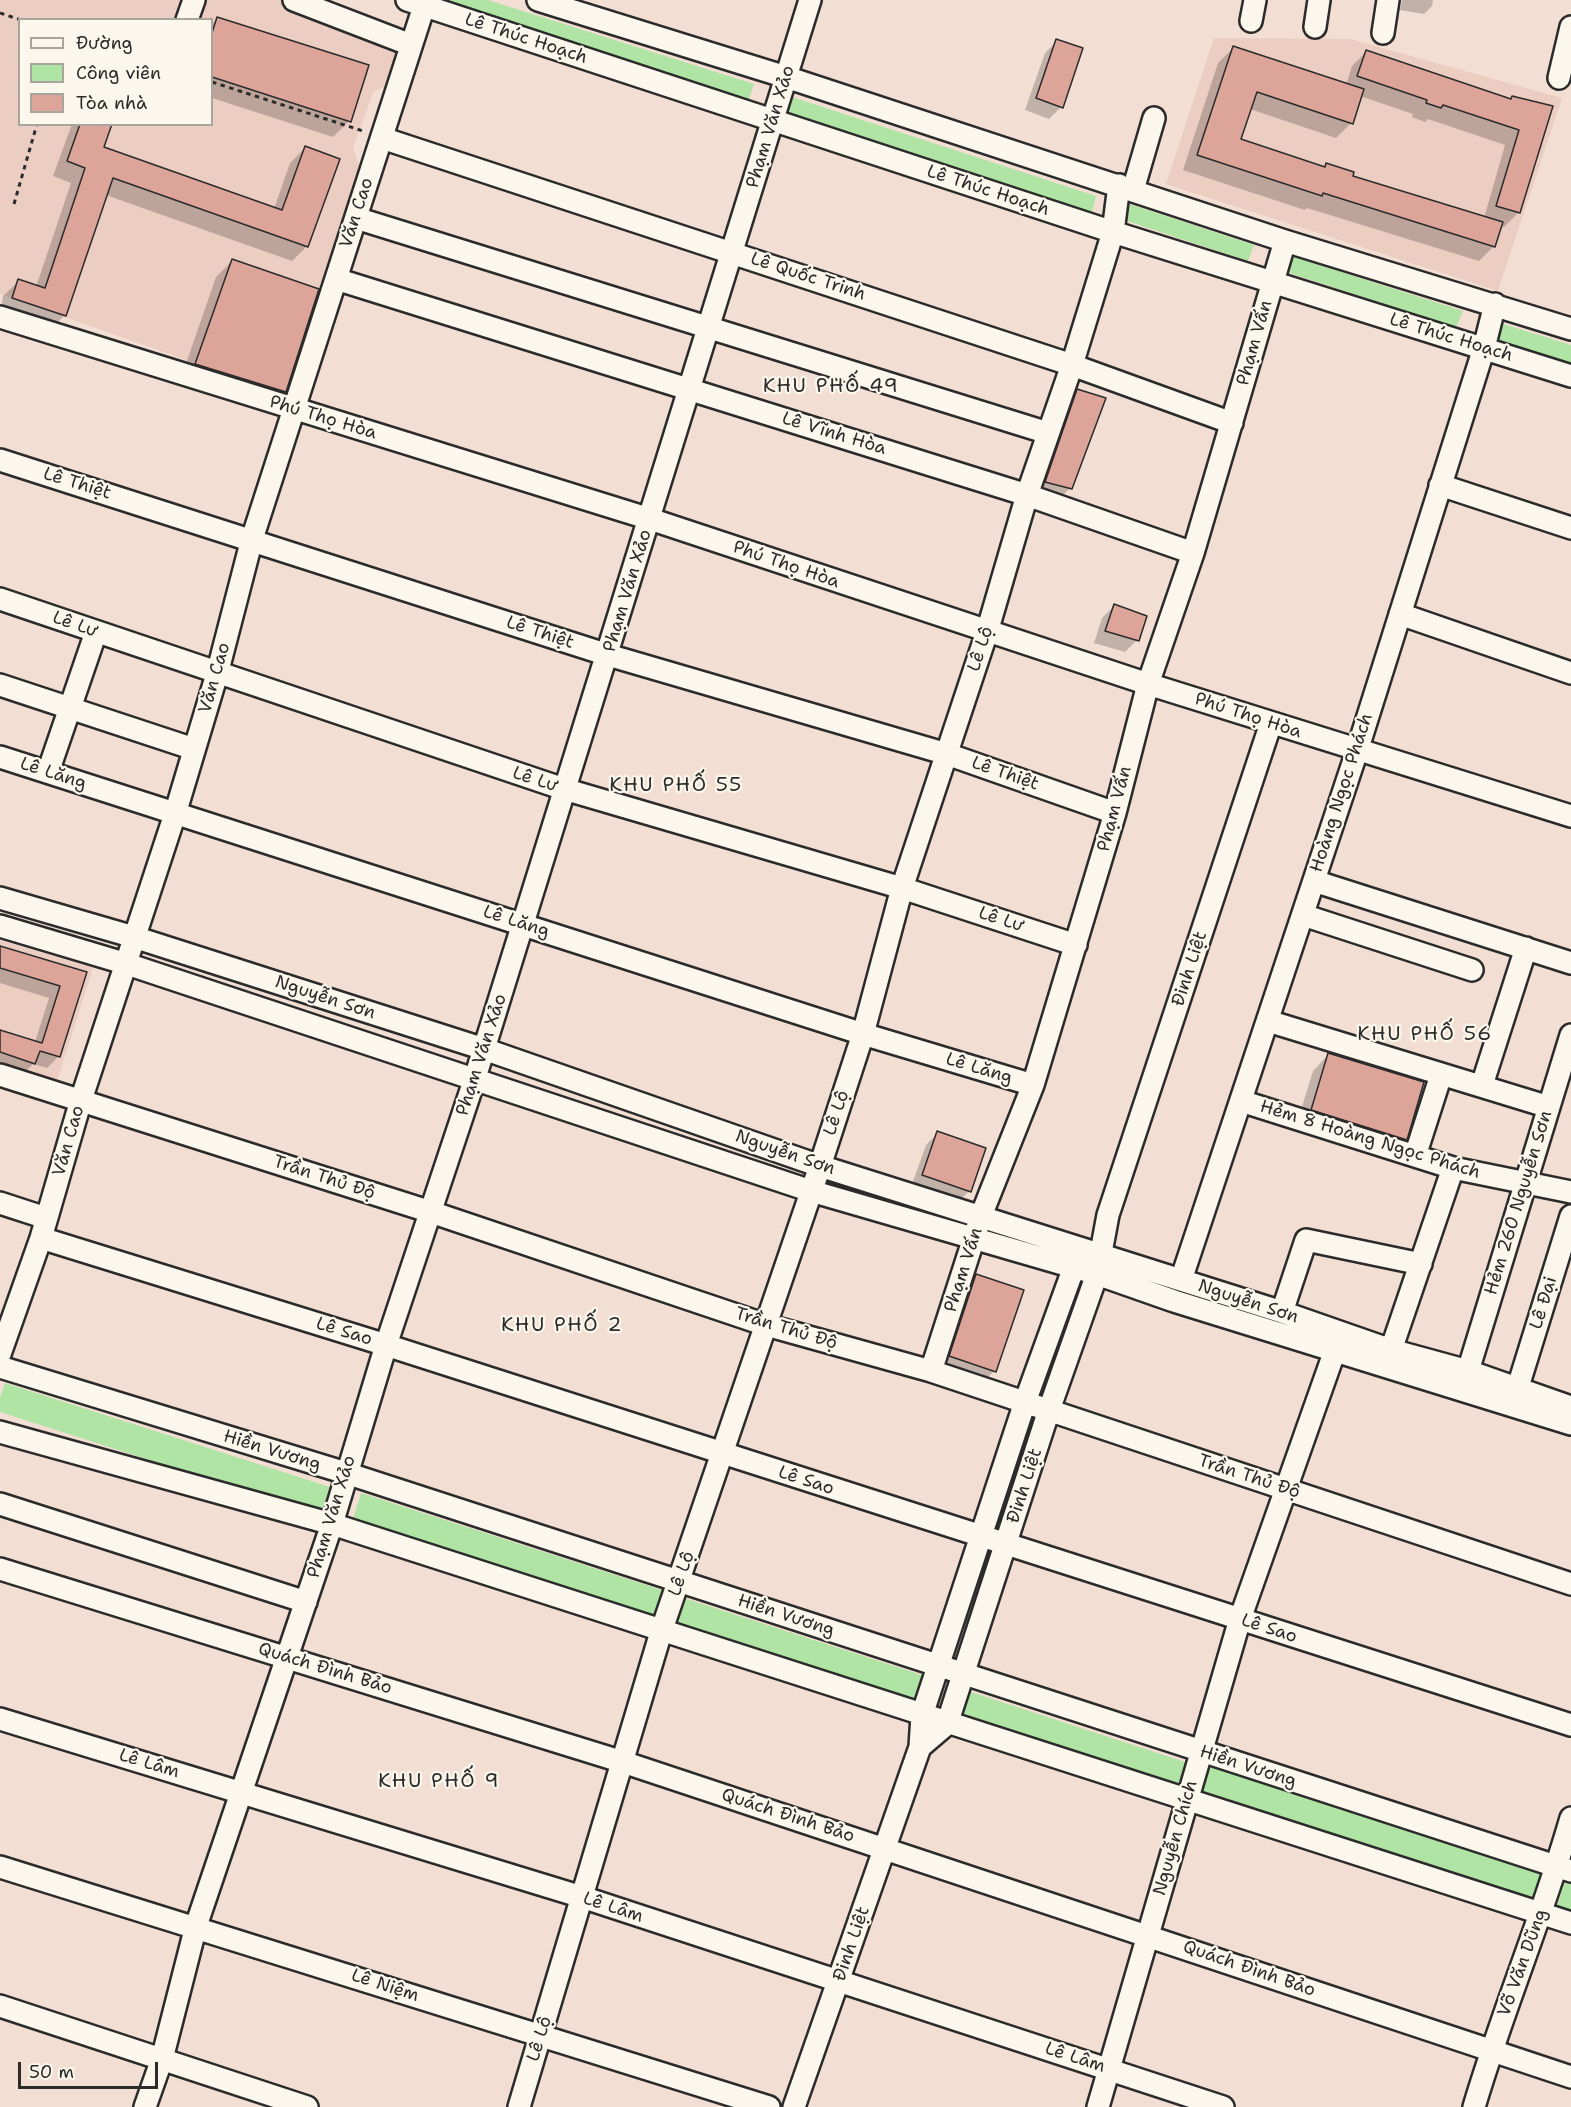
<!DOCTYPE html>
<html>
<head>
<meta charset="utf-8">
<style>
	body { margin:0 }
	#map { position:relative; width:1571px; height:2107px; overflow:hidden; background:#f2ded3; font-family:"Shantell Sans",sans-serif }
	canvas { display:block }
	.legend { position:absolute; left:18px; top:18px; width:195px; height:108px; box-sizing:border-box; background:#fbf7ec; border:2px solid #a8a59f; margin:0; padding:8px 10px; list-style:none; font-size:18px; color:#2b2b2b }
	.legend li { display:flex; align-items:center; gap:12px; height:30px }
	.legend b { width:30px; border:2px solid #a8a59f }
	.scale { position:absolute; left:18px; top:2062px; width:140px; height:27px; box-sizing:border-box; border:3px solid #2b2b2b; border-top:0; padding-left:8px; font-size:18px; line-height:21px; white-space:nowrap; color:#2b2b2b; -webkit-text-stroke:4px #fbf7ec; paint-order:stroke }
</style>
</head>
<body>
<div id="map">
<canvas width="1571" height="2107"></canvas>
<ul class="legend">
<li><b style="height:8px;background:#fbf7ec"></b>Đường</li>
<li><b style="height:16px;background:#b0e4a5"></b>Công viên</li>
<li><b style="height:16px;background:#dda499"></b>Tòa nhà</li>
</ul>
<div class="scale">50 m</div>
</div>
<script>
const g = document.querySelector('canvas').getContext('2d');
g.lineJoin = 'round';
function fill(path, color) {
  g.fillStyle = color;
  g.fill(path, 'evenodd');
}
function trace(path, color, width, dash) {
  g.strokeStyle = color;
  g.lineWidth = width;
  g.lineCap = dash ? 'butt' : 'round';
  g.setLineDash(dash || []);
  g.stroke(path);
}
function write(font, color, halo, rows, align = 'center') {
  g.font = font + ' "Shantell Sans",sans-serif';
  g.lineWidth = 4.5;
  g.setLineDash([]);
  g.textBaseline = 'middle';
  g.strokeStyle = halo;
  g.fillStyle = color;
  for (const [text, x, y, turn = 0] of rows) {
    g.save();
    g.translate(x, y);
    g.rotate((+turn || 0) * Math.PI / 180);
    g.textAlign = isNaN(turn) ? turn : align;
    if (halo) g.strokeText(text, 0, 0);
    g.fillText(text, 0, 0);
    g.restore();
  }
}
const built = new Path2D(`
	M0 0H318L404 32 390 85 374 91 353 147 360 168 324 291 288 396 0 294ZM20 20H212V124H20Z
	M1214 38 1350 39 1562 98 1498 291 1166 184Z
	M0 940 93 968 56 1085 0 1068Z`);
const green = new Path2D(`
	M439 0H488L754 84 748 102Z
	M792 97 1096 196 1092 213 787 113Z
	M1126 203 1254 245 1248 261 1121 219Z
	M1285 254 1463 311 1456 327 1280 270Z
	M1500 323 1571 345V364L1495 339Z
	M5 1383 330 1487 321 1515 0 1412V1398Z
	M361 1493 662 1590 653 1619 352 1522Z
	M684 1598 931 1678 922 1706 674 1626Z
	M968 1691 1191 1764 1181 1793 958 1720Z
	M1208 1766 1543 1873 1533 1901 1199 1794Z
	M1565 1881 1571 1883V1915L1556 1910Z`);
const shadow = new Path2D(`
	M1402 0H1433L1432 6 1424 14 1400 10Z
	M217 19 349 121 333 137 212 98V24Z
	M1057 41 1061 107 1049 119 1025 110 1045 53Z
	M1233 48 1346 85 1352 66 1367 51 1510 100 1512 97 1551 107 1519 212 1504 227 1500 226 1494 246 1479 261 1307 208 1305 210 1183 170 1218 63ZM1360 96 1413 114 1412 117 1425 122 1428 119 1505 145 1484 218 1352 177 1326 165 1323 168 1239 140 1250 109 1336 138 1351 123Z
	M72 124H110L102 148 274 209 290 163 305 148 307 246 292 261 106 195 65 315 50 330 0 314 3 296 19 281 36 287 71 183 53 176Z
	M232 261 317 290 285 392 268 408 180 381 216 277Z
	M1078 390 1070 488 1058 500 1034 494 1066 402Z
	M1114 606 1137 640 1125 652 1094 643 1102 618Z
	M0 948 85 973 59 1056 47 1068 33 1064 22 1075 0 1067V1031L35 1042 49 998 0 983Z
	M1329 1054 1405 1139 1389 1155 1296 1126 1313 1071Z
	M938 1133 969 1191 957 1203 911 1187 926 1145Z
	M976 1275 994 1371 978 1387 934 1372 960 1292Z`);
const building = new Path2D(`
	M217 17 369 65 351 122 212 77V33Z
	M1056 39 1083 48 1063 108 1036 98Z
	M1233 46 1364 89 1353 124 1257 92 1241 139 1325 167 1326 163 1354 172 1353 176 1503 222 1495 247 1323 193 1322 196 1197 155Z
	M1366 50 1511 99 1512 96 1553 106 1520 213 1496 206 1519 130 1443 105 1441 108 1426 103 1427 100 1357 76Z
	M80 124H112L104 147 282 210 305 146 340 159 308 247 113 178 66 316 12 298 18 279 45 288 85 168 67 161Z
	M232 259 319 289 286 392 195 364Z
	M1077 389 1106 398 1072 489 1045 482Z
	M1114 604 1147 616 1139 641 1105 631Z
	M0 946 87 972 60 1057 40 1051 35 1064 0 1052V1030L42 1043 60 986 0 968Z
	M1328 1053 1424 1082 1407 1140 1311 1110Z
	M937 1131 986 1148 971 1192 922 1175Z
	M976 1274 1024 1290 996 1372 949 1356Z`);
const path = new Path2D(`
	M0 13 21 20
	M212 82 363 131
	M14 204 37 124`);
const minor = new Path2D(`
	M294 0 411 45
	M407 0 1113 232 1571 376
	M538 0 786 77 1285 241 1571 329
	M187 20 194 0
	M1251 21 1255 0
	M1315 27 1319 0
	M1383 33 1388 0
	M1559 78 1571 27
	M382 138 1072 365 1232 423
	M1133 190 1154 118
	M356 218 1048 433
	M336 279 1027 495 1193 553
	M0 317 650 519 1148 684 1571 816
	M0 460 608 655 947 754 1115 813
	M1440 485 1571 528
	M0 599 564 789 902 888 1076 945
	M1400 614 1571 673
	M0 685 194 749
	M0 757 863 1034 1033 1085
	M48 772 96 632
	M1314 881 1571 963
	M0 898 134 937 484 1049 820 1166 1282 1312 1391 1350 1468 1371 1571 1407
	M1303 915 1472 970
	M0 926 127 964 811 1191 1097 1274 1174 1301 1571 1424
	M1268 1021 1549 1107
	M0 1075 431 1212 766 1325 931 1371 1571 1584
	M1482 1085 1526 948
	M1241 1101 1453 1168 1571 1192
	M1415 1156 1441 1075
	M0 1203 46 1218
	M41 1238 386 1345 1571 1725
	M1181 1280 1357 751 1484 348 1495 304
	M1282 1312 1306 1240 1421 1264
	M1391 1350 1453 1168
	M0 1354 41 1238 81 1100 175 814 217 674 252 539 426 0
	M0 1367 346 1473 1571 1871
	M931 1371 981 1216 1033 1085 1115 813 1148 684 1193 553 1285 241
	M1468 1371 1571 1035
	M1517 1390 1571 1216
	M0 1432 332 1524 1571 1923
	M0 1504 306 1602
	M0 1569 623 1762 1571 2077
	M0 1719 582 1897 1223 2107
	M920 1747 947 1724 1049 1410 1097 1274 1108 1215 1271 723
	M0 1867 769 2107
	M0 2006 307 2107
	M145 2107 162 2059 196 1926 332 1524 386 1345 474 1081 810 0
	M519 2107 661 1632 820 1166 863 1034 902 888 987 632 1027 495 1072 365 1113 232 1119 185
	M794 2107 920 1747 922 1715 1025 1402 1078 1256
	M1098 2107 1240 1619 1339 1339
	M1474 2107C1503 2009 1543 1916 1571 1818`);
const streetNames = [
	["Lê Thúc Hoạch",526,39,18],
	["Phạm Văn Xảo",771,127,-73],
	["Lê Thúc Hoạch",988,191,18],
	["Văn Cao",357,213,-72],
	["Lê Quốc Trinh",808,277,18],
	["Lê Thúc Hoạch",1451,338,17],
	["Phạm Vấn",1255,343,-74],
	["Phú Thọ Hòa",323,418,17],
	["Lê Vĩnh Hòa",834,434,17],
	["Lê Thiệt",77,484,17],
	["Phú Thọ Hòa",786,565,19],
	["Phạm Văn Xảo",628,591,-73],
	["Lê Lư",75,625,19],
	["Lê Thiệt",540,633,18],
	["Lê Lộ",981,649,-72],
	["Văn Cao",215,678,-74],
	["Phú Thọ Hòa",1248,716,18],
	["Lê Lăng",53,774,18],
	["Lê Thiệt",1005,774,19],
	["Lê Lư",535,780,18],
	["Hoàng Ngọc Phách",1342,793,-72],
	["Phạm Vấn",1115,809,-75],
	["Lê Lư",1001,920,18],
	["Lê Lăng",516,922,18],
	["Đinh Liệt",1190,969,-72],
	["Nguyễn Sơn",325,998,18],
	["Phạm Văn Xảo",482,1055,-72],
	["Lê Lăng",979,1069,17],
	["Lê Lộ",837,1113,-72],
	["Hẻm 8 Hoàng Ngọc Phách",1370,1140,17],
	["Văn Cao",69,1141,-74],
	["Nguyễn Sơn",785,1153,19],
	["Trần Thủ Độ",324,1178,18],
	["Hẻm 260 Nguyễn Sơn",1519,1203,-73],
	["Phạm Vấn",964,1270,-72],
	["Nguyễn Sơn",1248,1302,18],
	["Lê Đại",1544,1303,-73],
	["Trần Thủ Độ",786,1329,17],
	["Lê Sao",344,1332,17],
	["Hiền Vương",272,1451,17],
	["Trần Thủ Độ",1249,1477,18],
	["Lê Sao",806,1481,18],
	["Đinh Liệt",1025,1486,-72],
	["Phạm Văn Xảo",332,1517,-73],
	["Lê Lộ",682,1574,-71],
	["Hiền Vương",786,1616,18],
	["Lê Sao",1269,1629,18],
	["Quách Đình Bảo",325,1669,17],
	["Lê Lâm",149,1764,17],
	["Hiền Vương",1248,1767,18],
	["Quách Đình Bảo",788,1816,18],
	["Nguyễn Chích",1176,1838,-74],
	["Lê Lâm",613,1908,18],
	["Đinh Liệt",852,1944,-71],
	["Võ Văn Dũng",1523,1963,-70],
	["Quách Đình Bảo",1249,1969,19],
	["Lê Niệm",385,1986,18],
	["Lê Lộ",540,2039,-73],
	["Lê Lâm",1075,2058,18]
];
const neighbourhoodNames = [
	["KHU PHỐ 49",831,387],
	["KHU PHỐ 55",676,786],
	["KHU PHỐ 56",1425,1035],
	["KHU PHỐ 2",562,1326],
	["KHU PHỐ 9",439,1782]
];
fill(built, '#eccdc2');
fill(green, '#b0e4a5');
fill(shadow, '#0003');
fill(building, '#dda499');
trace(building, '#2b2b2b', 1.5);
trace(minor, '#2b2b2b', 26);
trace(path, '#2b2b2b', 3, [4.5, 4.5]);
trace(minor, '#fbf7ec', 21);
write('18px', '#2b2b2b', '#fbf7ec', streetNames);
g.letterSpacing = '1.5px';
write('20px', '#2b2b2b', '#fbf7ec', neighbourhoodNames);
g.letterSpacing = '0px';
</script>
</body>
</html>
